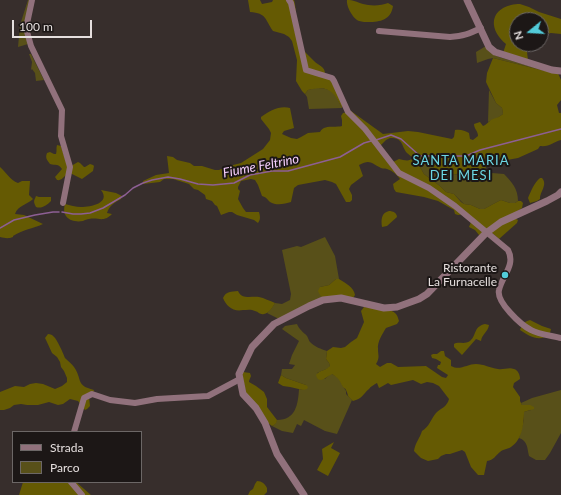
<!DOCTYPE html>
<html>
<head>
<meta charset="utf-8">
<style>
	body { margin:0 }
	#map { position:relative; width:561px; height:495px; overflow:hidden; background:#372e2c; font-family:Lato,sans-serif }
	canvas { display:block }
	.legend { position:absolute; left:12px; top:431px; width:130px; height:52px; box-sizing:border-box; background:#1c1716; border:1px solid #6c6766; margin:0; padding:5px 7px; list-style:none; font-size:12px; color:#e5dfde }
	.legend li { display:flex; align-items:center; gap:8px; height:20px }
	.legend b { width:20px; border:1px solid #6c6766 }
	.north { position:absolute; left:509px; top:12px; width:40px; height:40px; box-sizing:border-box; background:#1c1716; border:1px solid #6c6766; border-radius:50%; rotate:252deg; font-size:11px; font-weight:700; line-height:16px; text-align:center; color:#e5dfde }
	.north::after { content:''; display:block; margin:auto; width:14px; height:18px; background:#52cbd9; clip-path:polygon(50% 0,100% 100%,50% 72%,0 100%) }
	.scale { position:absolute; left:12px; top:20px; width:80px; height:18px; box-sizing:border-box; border:2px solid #e5dfde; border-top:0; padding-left:5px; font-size:12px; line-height:14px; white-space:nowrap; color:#e5dfde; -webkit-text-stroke:3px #1c1716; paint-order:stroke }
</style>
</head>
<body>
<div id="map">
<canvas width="561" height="495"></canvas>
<ul class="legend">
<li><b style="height:5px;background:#91717c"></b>Strada</li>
<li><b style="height:11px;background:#585019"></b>Parco</li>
</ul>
<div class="north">N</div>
<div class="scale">100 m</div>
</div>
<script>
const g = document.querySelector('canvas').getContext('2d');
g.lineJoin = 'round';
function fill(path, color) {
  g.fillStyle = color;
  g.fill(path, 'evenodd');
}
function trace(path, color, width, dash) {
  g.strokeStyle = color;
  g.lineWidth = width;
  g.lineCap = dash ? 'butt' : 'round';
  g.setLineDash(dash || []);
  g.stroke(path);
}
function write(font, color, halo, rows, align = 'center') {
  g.font = font + ' Lato,sans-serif';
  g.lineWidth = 4;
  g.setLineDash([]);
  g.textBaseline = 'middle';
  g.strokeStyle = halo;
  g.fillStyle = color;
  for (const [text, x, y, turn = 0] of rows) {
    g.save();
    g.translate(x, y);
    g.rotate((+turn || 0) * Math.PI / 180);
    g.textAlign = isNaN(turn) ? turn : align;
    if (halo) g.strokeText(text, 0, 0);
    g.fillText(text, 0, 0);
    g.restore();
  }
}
const green = new Path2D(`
	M28 0H31L25 28 28 44 18 47 20 25Z
	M486 46 491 53 499 57 545 71 493 58 488 59 477 63 476 52Z
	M29 54H31L44 80 36 81 35 73 32 69 31 70 32 62Z
	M315 88C333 88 334 92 342 108L309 109 307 97 305 94 308 90Z
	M489 90 496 103 502 108 503 114 496 119 490 121 488 122Z
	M426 159 432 165 436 172 447 175 460 174 470 169 485 168 492 173 504 174C512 182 518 189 518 201L515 203H510L501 200 497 202 484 209H480L471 205 464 204 454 194 446 192 440 186 424 174 420 167 421 160Z
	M325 237 335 256 339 279H336L329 285 320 287 323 298 279 319 267 313 271 309 275 303 282 304 290 300 291 294 282 250 297 246 301 247Z
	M297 324C299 329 302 331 305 334 308 336 308 339 310 342 315 347 321 349 327 351L326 359 329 363 330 366 329 368 317 373 325 379 330 374H332L339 378 343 386 346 391V394L352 400 337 434 325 431 304 420 301 426 297 424 293 433 282 431 272 426C275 425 276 423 277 420 296 420 298 404 299 389L303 390 306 385 286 378 281 375 282 369H292L295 365 289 364 292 355 299 341 282 329 285 326Z
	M561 390V433L550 453 545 460H536L529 456C527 448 528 441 519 438L524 420V412L527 411 531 410 527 406 522 405 521 403 532 398Z`);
const forest = new Path2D(`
	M248 0H260L262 4 272 2 273 0H294L295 4 297 24 294 29C296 36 300 47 305 52 308 55 311 58 314 61 319 66 325 66 325 74L333 82 343 102 342 108C333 90 328 85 308 90L305 94 302 91 296 81 297 60 292 41 289 37 284 34 273 31C265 20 267 13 250 12Z
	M347 0C354 0 356 2 363 4 370 6 381 6 388 3L393 6C391 20 380 22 369 22 366 22 362 22 359 21 353 19 346 6 347 0Z
	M520 4 529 7 539 12 561 19V34L551 33 541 35V20H517V44H530L527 52 528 60 503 53 506 44C490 31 488 11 511 5 514 4 517 4 520 4Z
	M493 58 545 71H557L561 80V100L557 105 559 113H561V140C553 142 550 147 540 146L538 149 518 158 507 160H497L487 166 481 174H474L470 169C460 175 446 177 436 172L432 165 426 159 421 160 420 167 424 174 440 186 446 192 454 194 461 202 464 204 471 205 480 209H484L497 202 501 200 510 203H515L518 201H521L523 203 522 208 482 235H479L475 230 469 227 471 222 466 214 458 215 455 214 454 210 438 201 424 197 396 192 394 189 393 184 400 179C397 175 393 171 387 169 384 168 384 169 381 168 371 163 370 159 359 165L363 176 351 185 349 189 352 195V200L350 202H346L336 184 332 182 325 180 298 185 294 188 291 202C285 204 276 206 270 202 267 199 266 197 262 196L258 185 255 180 251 179 241 181 238 187V189L240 191 238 199 243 208 246 212H259C260 216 261 219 258 223L254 220 237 215 232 212H229L221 215 217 206 215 205 212 201 206 199 205 195 198 190 194 189 189 184 173 179H164L160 182 143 184V181L156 175 169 173 167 156 173 157 177 160 190 163 194 166H202L215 170H219L229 166 241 163 263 149 270 140 271 133 269 129 261 119V117C269 111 280 105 290 108L294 128 284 131 282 134 291 138 297 139 301 137 308 133 320 132C324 124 334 128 342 126V120L341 116 343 113 351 111 383 134 408 131 418 132 452 139 454 137 455 130C461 129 465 131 469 133L470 139 473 140 478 136C478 131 474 129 474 124L480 122 483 126C486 125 488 122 491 120 495 118 498 118 503 114L502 108 496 103 486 82 487 73ZM390 138C404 138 401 146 407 153 409 155 411 156 413 158 409 162 404 160 399 159L393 162 380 146 386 140Z
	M57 145 61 146 68 168 67 174C64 177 61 181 57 180L55 177 62 169C58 163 56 166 50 164 47 160 45 158 47 153L50 152 54 154H56C57 151 56 148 57 145Z
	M78 162 80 163 84 167H85L90 164 93 165 94 166 93 171 82 179 70 173 71 166Z
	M0 167C6 172 10 180 18 183L22 181H30L29 195 33 199C27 205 18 205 15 214L24 215 43 224C32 229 24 229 13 236V237C8 239 5 238 0 237Z
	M540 178H542C548 185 540 191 540 199L537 201 530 203 528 198C531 191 534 183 540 178Z
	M101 190 116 193 122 196 121 199C115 202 109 206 107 213L112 214C103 223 99 217 89 219 87 219 85 220 83 221 71 223 61 217 65 204 70 205 76 207 81 207 91 207 111 203 101 190Z
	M36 196 39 197H51V201C47 205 42 209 36 207 33 201 34 201 36 196Z
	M389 211C393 211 397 213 397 217L387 226 382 227C381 220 381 213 389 211Z
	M513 217 518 220 517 223 499 239 491 232Z
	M336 279H339C345 283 354 287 355 295L353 298H323L320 295 318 291 320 287 329 285Z
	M238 291C242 300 251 296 259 297 264 298 270 301 275 303 273 307 269 313 264 314 260 315 259 312 255 311 251 309 247 310 243 310 233 312 226 306 223 298 226 291 231 292 238 291Z
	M364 307C372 308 392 308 396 314 398 316 398 319 399 321L397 324 386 328C383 333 377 342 378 349 378 356 380 357 376 364L380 367 387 363H391L398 367 426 366 442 377 446 378 448 375 437 368 438 365H440L441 362 436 359 432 358 431 355 433 354H437L441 351H444L445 356 451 360V366C460 371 467 364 476 364 484 364 490 368 498 369 503 370 509 367 514 369 518 370 520 375 520 379L514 383 513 387 520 397V401L522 405H530L534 407V409L527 411 524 412C524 424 522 440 511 447 508 449 503 449 500 452 495 456 494 460 487 461L484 475H478L471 467 465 452 462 450 450 454H446L441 456 438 459 428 461 421 458 414 451C415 443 420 438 422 431 429 427 431 419 436 413 441 408 447 407 449 399L439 386 433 383 427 382 421 384 413 380 391 385 388 383 381 387 379 388 377 383C374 385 371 386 369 389 363 394 362 399 353 401 346 395 349 396 346 390 345 388 344 388 343 387 339 380 340 379 332 374 327 376 319 386 316 375 319 370 326 371 330 366L329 363 326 359 327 351 333 347 341 348 345 347 351 342 357 338 364 322 361 311Z
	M530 320 542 326 551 329 550 333C541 343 530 337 520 330 522 324 524 322 530 320Z
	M485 324 489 325C488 332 482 334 481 341L476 339 462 355 454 347V344C459 341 464 345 470 341 477 335 473 327 485 324Z
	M48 334C50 334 53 335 54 337 57 339 64 355 65 358 68 361 72 364 74 367 83 380 75 385 94 390L93 393 89 397 90 406 87 409 85 410 78 401 70 399 63 404 58 405 49 402 38 405H27L21 404 14 405 10 408 4 410H0V392L15 386 24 387 30 384 36 383 43 384 55 389 62 386 67 382V378L64 371 61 367 60 362 57 357 52 353 46 340 45 338Z
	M243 372 250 373 251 376 249 381V382L256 386 264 392 267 399V407L277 420C277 423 275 425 272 426L268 423 246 393 242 374Z
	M281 375 286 378 306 385 308 387 307 389 303 390 290 387 283 386 278 383Z
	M334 442 331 448 340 453 328 476 317 470 323 459 322 449C326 447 330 444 334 442Z
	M257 481C262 481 265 484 267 488V492L264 495H248L250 491 253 489 255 484Z
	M23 482H76L91 495H19Z`);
const stream = new Path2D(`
	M376 140 391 135 401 139 420 156H466L480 150 561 129
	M62 212 73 214H81L90 213 103 208 125 195 133 188 143 183 152 180 168 177 180 179 198 184 213 185 234 183 250 175 272 171H288L340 157 364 143 371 141
	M0 228 14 220 35 215 53 212H59`);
const minor = new Path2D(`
	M32 0 26 28 31 46 62 110 61 136 70 167 63 203
	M289 0 291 3 306 70 332 78 334 81 348 112 365 129 399 173 429 188 455 206 508 250C516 265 502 276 499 290 496 302 521 325 531 330 537 334 553 336 561 338
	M379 31 450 37C463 36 469 34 481 28
	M74 432 84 398 92 394 110 400 135 403 157 399 208 396 240 379
	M71 482 82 495`);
const tertiary = new Path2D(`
	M467 0 489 47 495 52 552 70 561 71
	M304 495 277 454 265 423 256 408 243 394 239 374 252 347 274 324 309 306 323 300 341 298 384 308 397 307 419 299 427 294 486 233 501 222 547 201 558 195 561 192`);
const markers = [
	[505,275,4,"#52cbd9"]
];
const poiNames = [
	["Ristorante",497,268],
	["La Furnacelle",497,282]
];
const neighbourhoodNames = [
	["SANTA MARIA",461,161],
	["DEI MESI",461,176]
];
const waterNames = [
	["Fiume Feltrino",261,166,-11]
];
fill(green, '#585019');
fill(forest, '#655a03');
trace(stream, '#8d5f94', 1.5);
trace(minor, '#91717c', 6);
trace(tertiary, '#91717c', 7);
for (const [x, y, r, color] of markers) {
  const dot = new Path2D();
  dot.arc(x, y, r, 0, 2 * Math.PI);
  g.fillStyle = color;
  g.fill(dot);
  trace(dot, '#1c1716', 1.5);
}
write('12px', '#e5dfde', '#1c1716', poiNames, 'right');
g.letterSpacing = '1px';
write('13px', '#6bd6e3', '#1c1716', neighbourhoodNames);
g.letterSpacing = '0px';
write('italic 13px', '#f6cefc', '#1c1716', waterNames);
</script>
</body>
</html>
